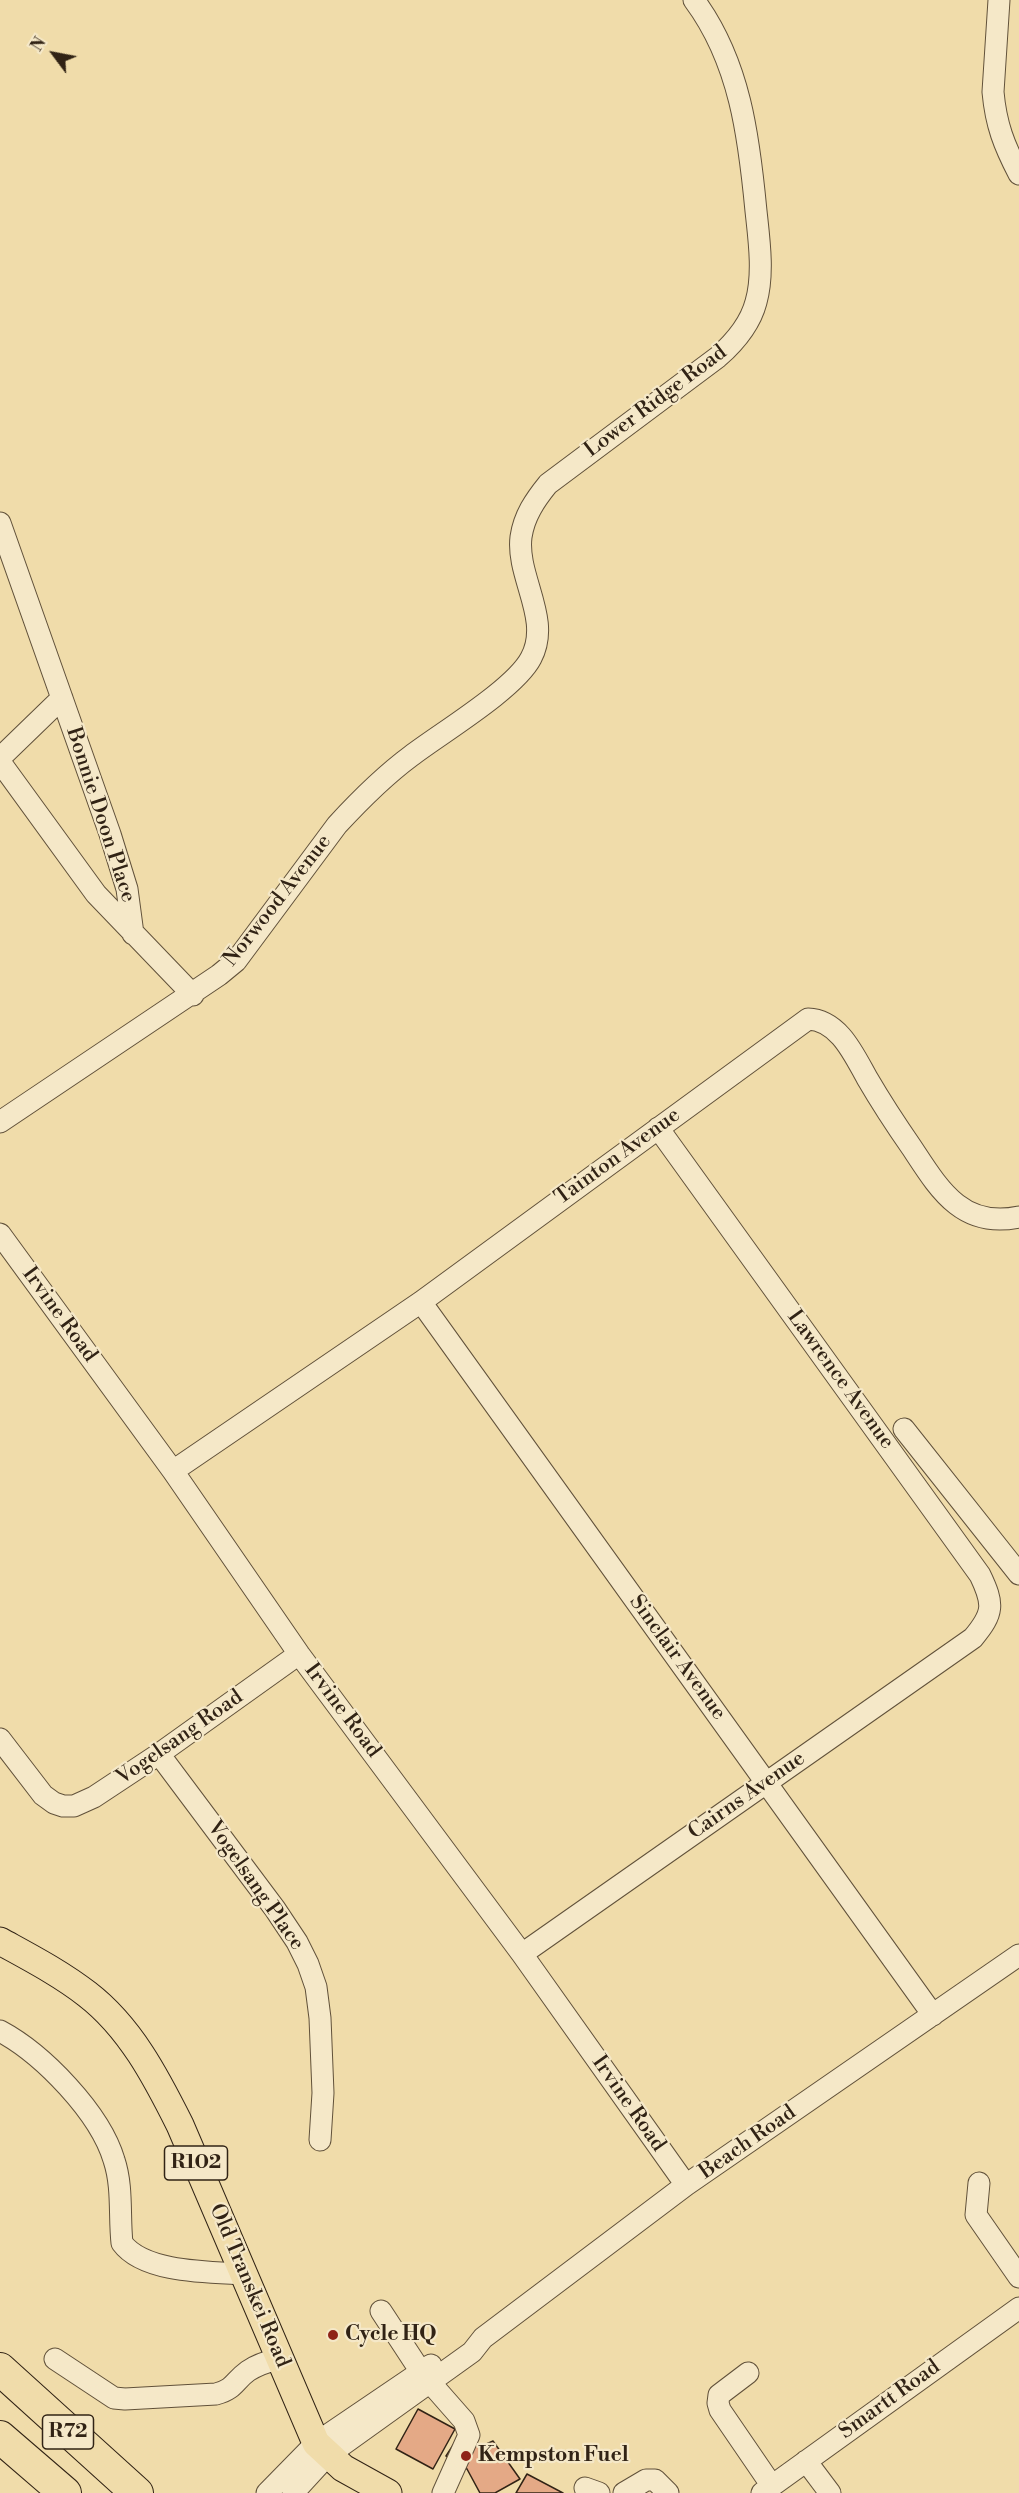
<!DOCTYPE html>
<html>
<head>
<meta charset="utf-8">
<style>
	body { margin:0 }
	#map { position:relative; width:1019px; height:2493px; overflow:hidden; background:#f0dcaa; font-family:"Libre Bodoni",serif }
	canvas { display:block }
	.north { position:absolute; left:24px; top:24px; width:60px; height:60px; -webkit-text-stroke:4px #f5e8c8; paint-order:stroke; rotate:302deg; font-size:16px; font-weight:700; line-height:24px; text-align:center; color:#312315 }
	.north::after { content:''; display:block; margin:auto; width:21px; height:27px; background:#312315; clip-path:polygon(50% 0,100% 100%,50% 72%,0 100%) }
</style>
</head>
<body>
<div id="map">
<canvas width="1019" height="2493"></canvas>
<div class="north">N</div>
</div>
<script>
const g = document.querySelector('canvas').getContext('2d');
g.lineJoin = 'round';
function fill(path, color) {
  g.fillStyle = color;
  g.fill(path, 'evenodd');
}
function trace(path, color, width, dash) {
  g.strokeStyle = color;
  g.lineWidth = width;
  g.lineCap = dash ? 'butt' : 'round';
  g.setLineDash(dash || []);
  g.stroke(path);
}
function write(font, color, halo, rows, align = 'center') {
  g.font = font + ' "Libre Bodoni",serif';
  g.lineWidth = 4.5;
  g.setLineDash([]);
  g.textBaseline = 'middle';
  g.strokeStyle = halo;
  g.fillStyle = color;
  for (const [text, x, y, turn = 0] of rows) {
    g.save();
    g.translate(x, y);
    g.rotate((+turn || 0) * Math.PI / 180);
    g.textAlign = isNaN(turn) ? turn : align;
    if (halo) g.strokeText(text, 0, 0);
    g.fillText(text, 0, 0);
    g.restore();
  }
}
const building = new Path2D(`
	M418 2409 455 2429 433 2469 396 2449Z
	M461 2433 480 2447 493 2441 520 2479 495 2493H480L467 2469 446 2456Z
	M527 2474 563 2493H516Z`);
const minor = new Path2D(`
	M999 0 993 92C996 125 1004 145 1019 174
	M0 523 110 834 127 889 133 934
	M0 758 62 698
	M0 762 96 894 193 995
	M0 1122 219 975 236 961 337 825C360 800 384 776 411 756 441 733 515 689 531 658 552 619 516 577 521 537 524 516 535 500 548 484L718 357C735 342 750 325 756 302 764 274 759 239 756 211 749 137 740 62 694 0
	M0 1234 173 1471 299 1654 522 1954 686 2185
	M421 1302 933 2015
	M904 1429 1019 1574
	M173 1471 421 1302 808 1019C839 1020 854 1055 867 1078 881 1102 896 1125 912 1148 939 1189 962 1229 1019 1217
	M0 1739 43 1795 54 1803 63 1806H74L94 1797 159 1754 299 1654
	M159 1754 275 1909 297 1942 308 1964 316 1987 320 2018 323 2093 320 2140
	M522 1954 973 1638C994 1613 994 1604 980 1575L658 1128
	M0 2031C43 2054 100 2113 114 2160 123 2187 119 2216 122 2243 144 2273 210 2272 244 2274
	M979 2183 976 2215 1019 2277
	M381 2311 421 2372 464 2421 469 2435 443 2493
	M55 2359 114 2398 125 2399 216 2394C235 2389 234 2381 248 2371 258 2364 269 2361 281 2358
	M748 2373 719 2395 718 2403 720 2410 772 2486
	M806 2461 830 2493
	M585 2488 599 2493
	M267 2493 316 2443 431 2365
	M293 2493 327 2456 472 2352 483 2338 686 2185 1019 1955
	M624 2493 646 2480H655L668 2493
	M762 2493 1019 2308`);
const major = new Path2D(`
	M0 1941C29 1957 60 1973 87 1994 130 2027 156 2077 180 2125L316 2443 343 2468 388 2493`);
const highway = new Path2D(`
	M0 2369 137 2493
	M0 2437 65 2493`);
const markers = [
	[333,2335,6,"#8f2418"],
	[466,2456,6,"#8f2418"]
];
const shields = [
	[196,2163,63],
	[68,2432,51]
];
const shieldNames = [
	["R102",196,2163],
	["R72",68,2432]
];
const streetNames = [
	["Lower Ridge Road",656,402,-37],
	["Bonnie Doon Place",100,815,72],
	["Norwood Avenue",278,901,-52],
	["Tainton Avenue",618,1157,-36],
	["Irvine Road",59,1315,54],
	["Lawrence Avenue",840,1380,54],
	["Sinclair Avenue",677,1658,54],
	["Irvine Road",342,1711,53],
	["Vogelsang Road",180,1738,-35],
	["Cairns Avenue",747,1796,-35],
	["Vogelsang Place",255,1886,55],
	["Irvine Road",628,2104,55],
	["Beach Road",748,2143,-35],
	["Old Transkei Road",249,2286,67],
	["Smartt Road",890,2400,-36]
];
const poiNames = [
	["Cycle HQ",345,2335],
	["Kempston Fuel",478,2456]
];
fill(building, '#e4a986');
trace(building, '#312315', 1.5);
trace(minor, '#61513a', 23);
trace(major, '#312315', 29);
trace(highway, '#312315', 34);
trace(minor, '#f5e8c8', 21);
trace(major, '#f0dcaa', 27);
trace(highway, '#f0dcaa', 32);
for (const [x, y, r, color] of markers) {
  const dot = new Path2D();
  dot.arc(x, y, r, 0, 2 * Math.PI);
  g.fillStyle = color;
  g.fill(dot);
  trace(dot, '#f5e8c8', 2);
}
for (const [x, y, w] of shields) {
  const box = new Path2D();
  box.roundRect(x - w / 2, y - 17, w, 34, 4.5);
  g.fillStyle = '#f5e8c8';
  g.fill(box);
  trace(box, '#312315', 1.5);
}
write('bold 20px', '#312315', null, shieldNames);
write('21px', '#312315', '#f5e8c8', streetNames);
write('bold 21px', '#312315', '#f5e8c8', poiNames, 'left');
</script>
</body>
</html>
